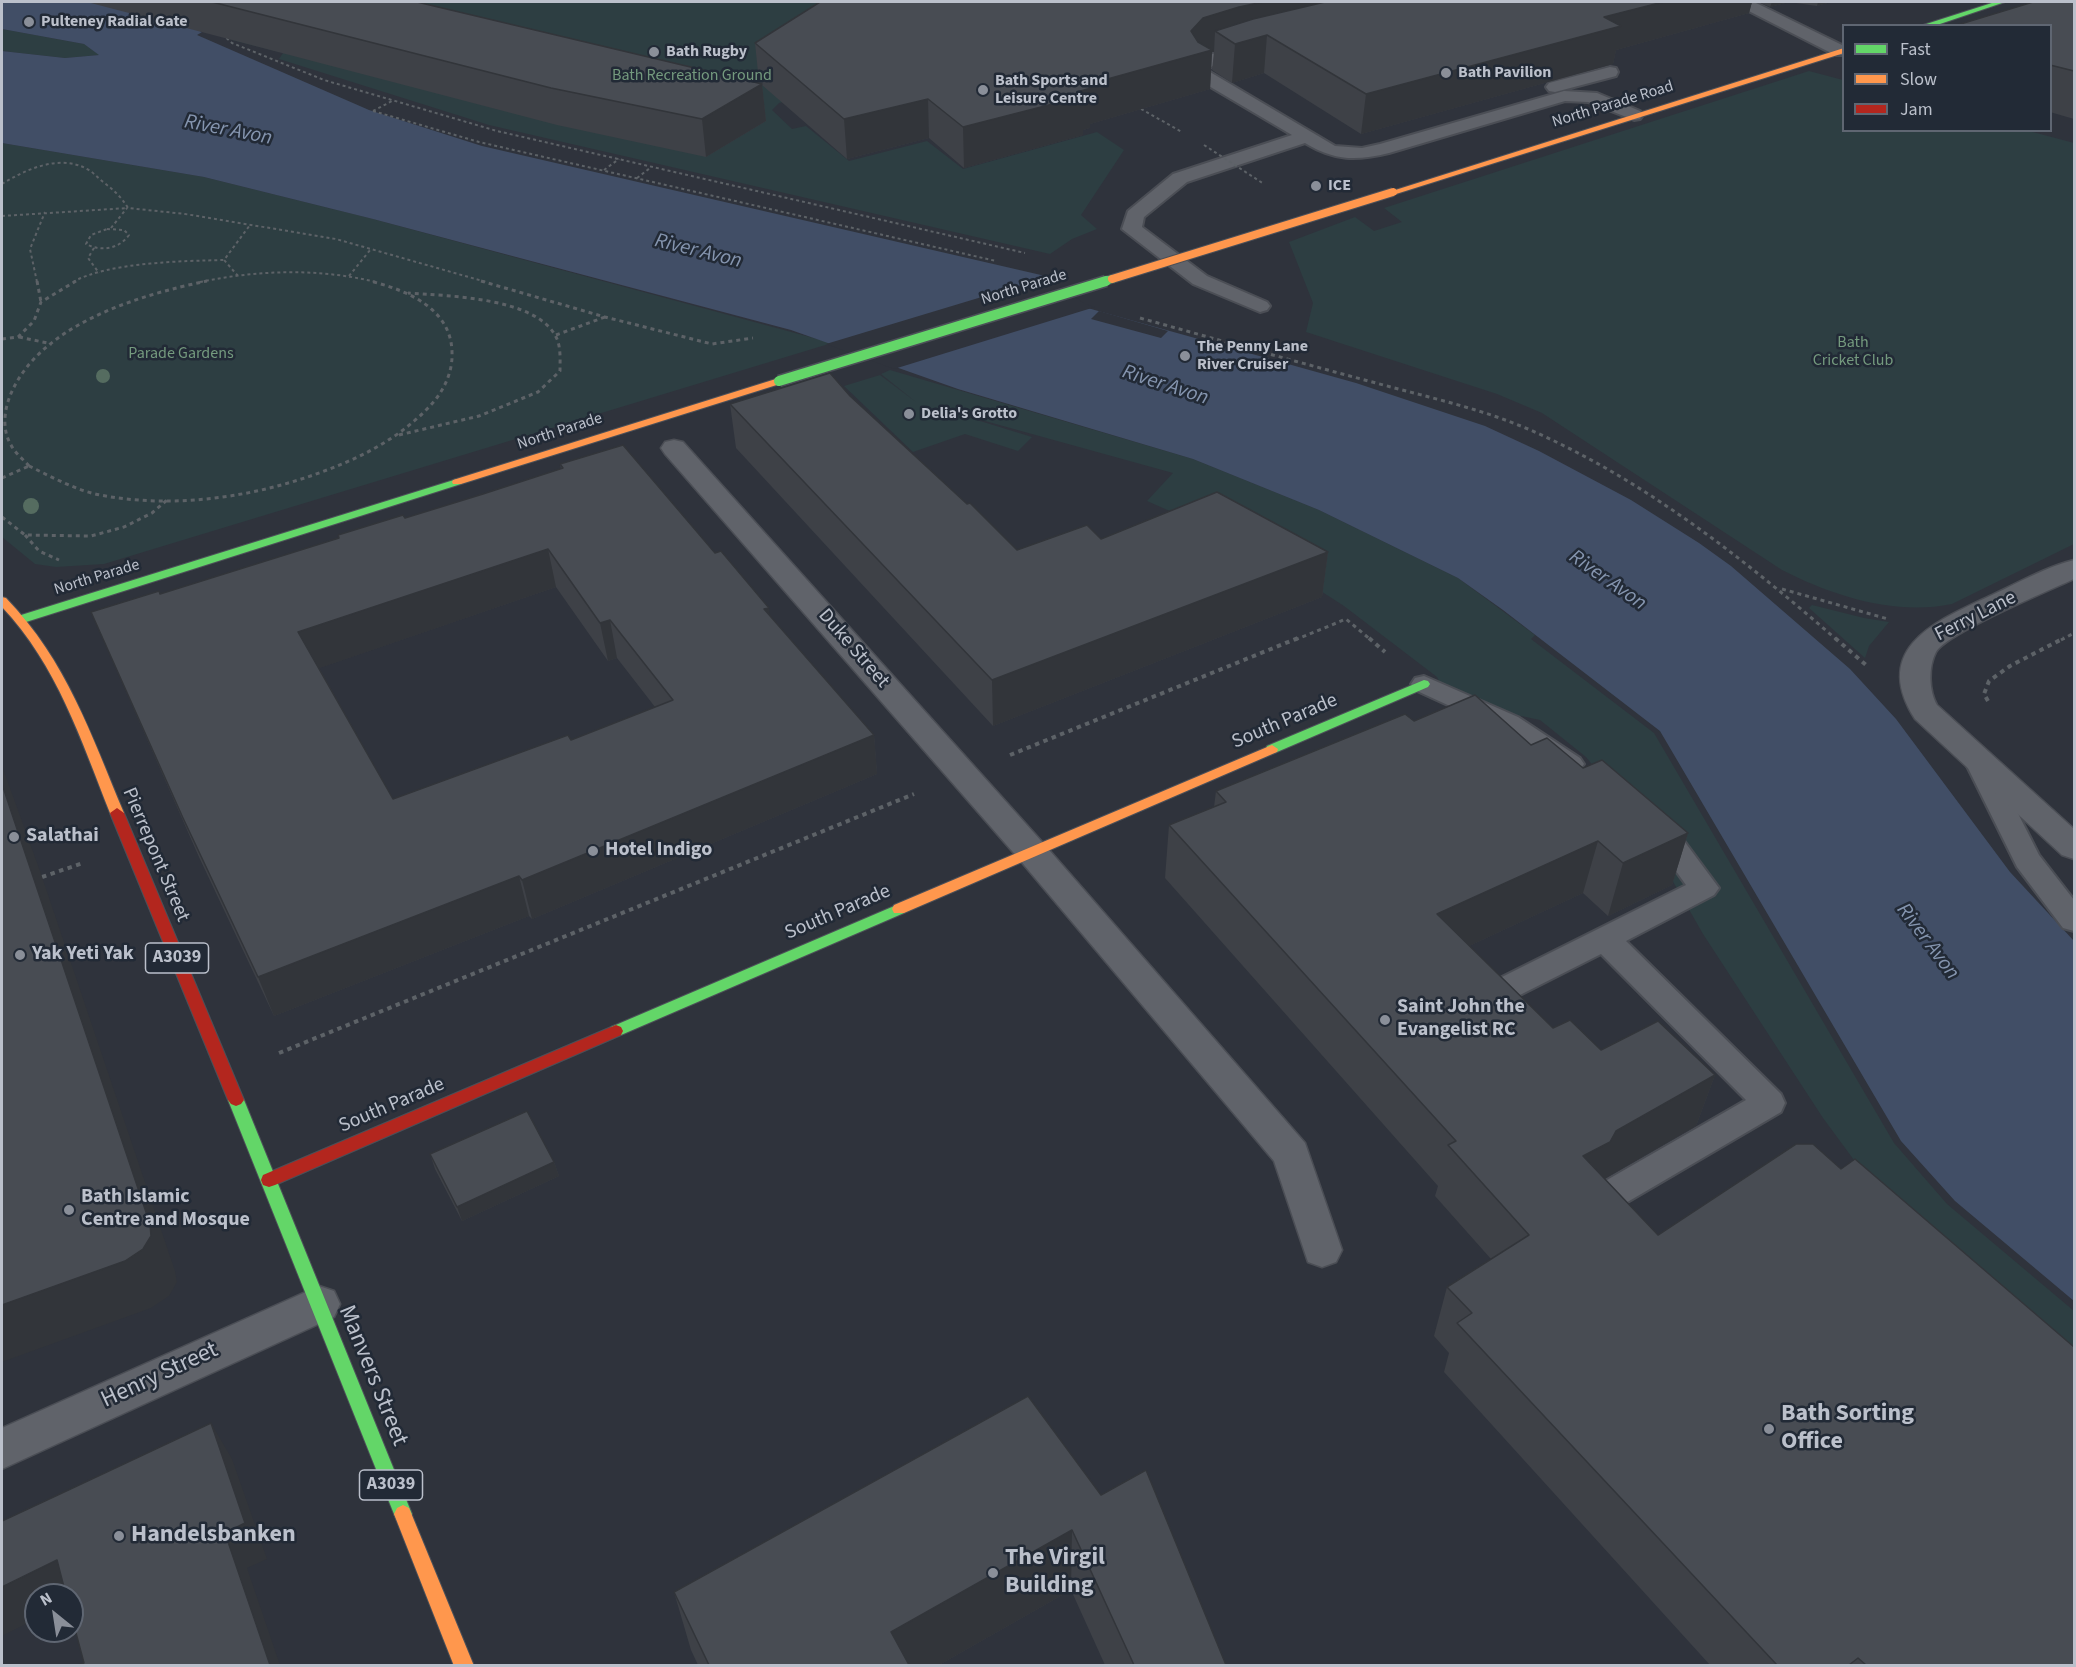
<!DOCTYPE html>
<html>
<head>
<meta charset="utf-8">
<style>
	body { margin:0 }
	#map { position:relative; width:2076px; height:1667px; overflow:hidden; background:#2f333c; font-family:"Source Sans 3",sans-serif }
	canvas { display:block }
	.frame { position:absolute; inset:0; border:3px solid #bbc0cb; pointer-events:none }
	.legend { position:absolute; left:1842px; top:24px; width:210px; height:108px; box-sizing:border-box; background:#222a36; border:2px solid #5f6672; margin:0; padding:8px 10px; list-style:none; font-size:18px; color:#bbc0cb }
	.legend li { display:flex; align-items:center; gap:12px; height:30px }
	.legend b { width:30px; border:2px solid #5f6672 }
	.north { position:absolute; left:24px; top:1583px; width:60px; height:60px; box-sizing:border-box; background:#222a36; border:2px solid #5f6672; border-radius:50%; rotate:330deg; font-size:16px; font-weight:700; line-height:24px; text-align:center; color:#bbc0cb }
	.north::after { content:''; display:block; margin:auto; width:21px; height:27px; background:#8a8f99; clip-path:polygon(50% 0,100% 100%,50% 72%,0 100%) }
</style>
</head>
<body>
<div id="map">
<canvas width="2076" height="1667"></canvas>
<div class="frame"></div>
<ul class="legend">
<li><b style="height:8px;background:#63d668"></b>Fast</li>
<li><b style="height:8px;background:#ff974d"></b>Slow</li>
<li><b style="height:8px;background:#b3261e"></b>Jam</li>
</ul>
<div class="north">N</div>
</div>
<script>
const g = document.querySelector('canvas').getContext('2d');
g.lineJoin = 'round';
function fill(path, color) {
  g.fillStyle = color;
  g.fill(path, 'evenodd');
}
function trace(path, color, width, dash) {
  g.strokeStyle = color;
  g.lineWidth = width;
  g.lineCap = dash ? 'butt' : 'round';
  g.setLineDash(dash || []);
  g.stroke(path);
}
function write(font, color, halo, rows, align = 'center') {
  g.font = font + ' "Source Sans 3",sans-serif';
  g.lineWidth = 5;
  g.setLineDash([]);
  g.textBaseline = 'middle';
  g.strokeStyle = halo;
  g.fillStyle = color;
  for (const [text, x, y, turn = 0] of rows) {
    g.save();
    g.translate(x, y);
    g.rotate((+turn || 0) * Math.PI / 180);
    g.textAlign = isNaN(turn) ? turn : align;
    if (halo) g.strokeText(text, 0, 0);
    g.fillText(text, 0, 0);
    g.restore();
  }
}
const green = new Path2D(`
	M196 2H947L850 84 779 103 772 110 792 129 806 126 849 161 927 141 963 169 1097 132 1124 150 1081 215 1097 229 1072 239 1050 254 489 125 279 59 283 53 232 40 243 27Z
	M2 29 84 44 100 55 65 58 2 51Z
	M1809 71 1843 80 1844 130 2029 131 2074 143V544L1952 604C1895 616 1833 596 1782 570L1542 413 1497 394 1306 332 1313 303 1289 242 1355 217 1374 231 1402 222 1384 208Z
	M2 143 204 177 373 219 832 343 104 564 56 567 35 564 2 537Z
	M890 370 1193 459 1319 510 1458 578 1535 635 1531 639 1654 733 1894 1143 1947 1204 2074 1311V1401L1952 1293 1823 1118 1703 934 1639 822 1586 757 1540 720 1512 714 1474 712 1448 699 1437 677 1344 606 1254 548 1147 501 1173 473 938 408 1032 437 1018 451 965 434 913 452 844 386 880 375 916 402 881 374Z
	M1812 605 1864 618 1889 622 1869 646 1865 658 1809 608Z`);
const water = new Path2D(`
	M2 2H118L148 6 202 32 197 35 369 110 482 146 1041 275 1084 307 1356 383 1485 426 1539 451 1631 500 1699 543 1731 566 1850 669 1896 719 2010 872 2074 941V1301L1955 1201 1901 1141 1660 731 1503 610 1458 578 1319 510 1193 459 958 389 791 330 373 219 204 177 2 143V51L65 58 99 55 84 44 2 29Z`);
const pier = new Path2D(`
	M1048 277 1085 304 1095 307 894 369 826 344Z
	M1099 311 1168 331 1161 338 1091 319Z`);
const pathFar2 = new Path2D(`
	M222 34 232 43 324 80 497 131 1025 253
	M1141 109 1182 132
	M373 111 479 142 996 261
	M373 111 392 101
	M604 170 619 159
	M637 178 650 168
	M2 184C26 169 60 154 87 169 93 172 97 177 102 181 112 189 121 196 128 208L185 214 336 239 486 282
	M2 216 128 208
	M111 228 127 208
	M107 229 124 230 129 235C119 249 101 252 86 244L91 235Z
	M94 248 88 258 99 273
	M238 276 224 260 250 225
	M349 276 371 249
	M37 282 30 249 45 212
	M73 282C108 262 184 261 224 260
	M200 282C258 270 318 268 376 282`);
const pathFar1 = new Path2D(`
	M37 281 41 302
	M481 281 605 317 712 344 753 338
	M1140 318C1219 340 1297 362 1376 383 1427 397 1479 408 1528 429 1643 479 1743 558 1837 640
	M556 335 605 317
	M19 337 52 344
	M2 339 18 337 34 321 41 302 76 281
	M399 435 479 416 538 392 560 371C560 361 561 349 557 339 539 297 447 296 408 293
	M29 466C52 477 75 490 100 495 178 510 264 496 337 466 370 453 403 434 428 408 443 393 453 373 452 352 451 308 406 290 370 281
	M29 466C23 459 15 453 11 445 2 430 4 411 10 396 38 325 139 295 207 281
	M2 478 29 466
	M2 517 25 535 91 536 124 527 152 513 167 500
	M25 535 39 551 59 560
	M1782 589 1888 619
	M1295 640 1346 619 1371 640
	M2061 640 2074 633`);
const path = new Path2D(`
	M1369 638 1385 652
	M1835 638 1866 665
	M1988 701 1984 694 1989 681 2010 666 2064 638
	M1010 755 1298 638
	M42 877 83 863
	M279 1053 914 794`);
const lane = new Path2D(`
	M1735 2H1754L1844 46V55H1835L1737 5Z
	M1217 53 1225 58 1208 69 1210 72 1335 146 1362 148 1380 144 1564 91 1597 93 1640 111 1643 115 1640 119 1634 120 1588 102 1565 101 1389 153C1356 161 1335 161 1305 143L1187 182 1144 217 1142 227 1207 276 1267 302 1270 306 1267 310 1260 312 1193 284 1122 229 1128 211 1173 174 1292 135 1197 79 1191 68C1197 59 1207 55 1217 53Z
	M1610 67 1616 68 1618 72 1616 76 1555 92 1549 91 1546 87 1549 83Z
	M1424 676 1518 717 1580 758 1584 764 1580 770 1570 773 1560 770 1500 729 1415 690 1411 684 1415 678Z
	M1978 751 1988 754 2039 855 2074 900V931L2063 928 2017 867 1964 760 1968 754Z
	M1657 815 1667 818 1719 888 1714 895 1626 941 1781 1094 1785 1103 1781 1112 1624 1204 1612 1208 1600 1204 1595 1194 1600 1184 1746 1100 1601 954 1512 999 1501 1003 1490 999 1486 991 1490 983 1686 885 1643 825 1647 818Z`);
const street = new Path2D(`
	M674 440 683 442 1043 843 1305 1143 1342 1250 1336 1262 1322 1267 1308 1262 1274 1161 1019 859 665 454 661 448 665 442Z
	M2074 560V579C2050 590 1947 633 1936 652 1928 667 1929 691 1937 705L2074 829V859L2062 855 1915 719C1869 646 1939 620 1994 594 2020 582 2046 567 2074 560Z
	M319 1286 334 1291 340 1304 334 1317 2 1469V1428Z`);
const fast = new Path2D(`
	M1995 2H2005L1934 26H1920Z
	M457 479 462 482 461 484 26 622H18L16 619 18 616Z
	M1424 680 1428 681 1430 684 1428 687 1277 752 1272 753 1266 749 1267 746Z
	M899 904 904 905 906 909 904 913 621 1035H611L609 1031 611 1027Z
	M236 1094 241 1096 244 1100 412 1514 409 1520 403 1523 397 1520 394 1514 228 1100 231 1096Z`);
const slow = new Path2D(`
	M1844 48V53L1396 194 1389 192Z
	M779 378 783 379V383L461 484H453L452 482 453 480Z
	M2 597 6 598C67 661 91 735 124 813L122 816H112L110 813C81 740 57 665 2 607Z
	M1272 745 1278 749 1277 752 904 913H894L892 909 894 905Z
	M403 1505 409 1508 474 1666H454L394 1514 397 1508Z`);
const jam = new Path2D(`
	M117 808 124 813 244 1100 241 1104 236 1106 231 1104 228 1100 110 813Z
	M616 1025 621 1027 623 1031 621 1035 275 1185 269 1187 263 1185 261 1180 263 1175Z`);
const pathBridge = new Path2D(`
	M1204 145 1264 184`);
const fastBridgeFar1 = new Path2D(`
	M1101 282 1112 279`);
const fastBridge = new Path2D(`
	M779 381 1106 281`);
const slowBridge = new Path2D(`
	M1112 279 1393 192`);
const trees = [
	[103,376,7],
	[31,506,8]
];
const wall = new Path2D(`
	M87 2H417L760 83 759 82 755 43 820 2H1752L1749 13 1616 50 1613 64 1361 134 1264 73 1232 83 1212 70 1214 52H1212L1210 89 1090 124V128L1083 130V135L964 168 929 138 847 159 762 85 766 121 706 157 557 125Z
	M1758 2H1831L1817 6 1789 2 1770 7Z
	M2074 2V119L2050 112V26Z
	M850 396 1017 550 1101 539 1328 552 1322 597 993 726 736 448 730 404Z
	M560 464 715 553 874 735 877 774 532 919 529 916 274 1016 199 857 91 612 160 594 338 538V535L405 518 561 469ZM556 587 608 661 617 658 655 707 571 740 393 799 319 668Z
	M1414 721 1531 745 1583 768 1688 833 1672 885 1608 916 1583 893 1469 946 1553 1028 1601 1050 1715 1075 1696 1126 1604 1179 2074 1665H1710L1444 1372 1449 1353 1434 1336 1447 1287 1491 1259 1435 1196 1438 1186 1165 878 1169 825 1214 807 1216 791Z
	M430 1154 554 1162 559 1176 462 1221 435 1169Z
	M1028 1396 1226 1665H1105L1071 1590 939 1665H698L691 1650 674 1592Z`);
const shadedWall = new Path2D(`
	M1263 2H1417L1267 35 1264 73 1232 83 1235 44 1215 31 1214 52H1212L1210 89 1090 124V128L1083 130V135L964 168 963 127 1077 92 1086 85 1191 31 1203 18 1239 7Z
	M1663 2H1752L1749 13 1616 50 1613 64 1361 134 1366 94 1604 17Z
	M1772 2H1789L1770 7Z
	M1818 2H1831L1817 6Z
	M762 84 766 121 706 157 702 119Z
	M928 99 929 138 847 159 844 119Z
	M548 549 556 587 311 671 298 632Z
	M1328 552 1322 597 993 726 992 680Z
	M769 608 773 646 764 609Z
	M610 620 617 658 608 661 600 623Z
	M874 735 877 774 532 919 522 880Z
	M2 766 40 871 175 1271 177 1282 169 1296 151 1308 2 1362Z
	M1688 833 1672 885 1608 916 1623 863Z
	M1598 841 1583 893 1426 966 1437 914Z
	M519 876 529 916 274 1016 258 977Z
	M1715 1075 1696 1126 1599 1182 1583 1156 1616 1131Z
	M554 1162 559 1176 462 1221 457 1207Z
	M211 1423 232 1459 267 1559 247 1568 280 1665H270L225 1533Z
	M1072 1530 1071 1590 939 1665H895L891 1632Z
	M57 1560 72 1595H36V1619L2 1636V1587Z`);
const building = new Path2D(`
	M212 2H417L762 84 702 119 551 88Z
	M820 2H1263L1239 7 1203 18 1191 31 1198 42 1212 50 1086 85 1091 88 1077 92 1084 96 963 127 928 99 844 119 755 43Z
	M1325 2H1663L1604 17 1621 26 1366 94 1267 35 1235 44 1215 31 1253 19Z
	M2033 2H2074V71L2050 65V26H1954Z
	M830 373 850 396 967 504 970 503 1017 550 1087 525 1101 539 1217 492 1328 552 992 680 730 404Z
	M623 445 715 553 721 551 769 608 764 609 874 735 522 880 519 876 258 977 183 818 91 612 159 591 160 594 339 538 338 535 403 515 405 518 483 494 563 468 560 464ZM548 549 600 623 610 620 673 700 571 740 568 735 393 799 298 632Z
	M1475 695 1531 745 1547 738 1583 768 1602 760 1688 833 1623 863 1598 841 1437 914 1553 1028 1570 1020 1601 1050 1658 1021 1715 1075 1616 1131 1610 1142 1583 1156 1658 1235 1796 1144H1813L1841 1169 1855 1159 2074 1347V1665H1866L1858 1658 1849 1665H1777L1457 1323 1472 1313 1447 1287 1529 1235 1448 1145 1456 1141 1169 825 1226 802 1216 791 1405 714 1414 721Z
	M2 784 15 823 150 1224 151 1236 143 1249 125 1261 2 1305Z
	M527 1111 554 1162 457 1207 430 1154Z
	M1028 1396 1101 1495 1146 1470 1226 1665H1134L1072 1530 891 1632 909 1665H709L674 1592Z
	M211 1423 245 1523 225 1533 270 1665H78L84 1663 72 1618V1595H66L57 1560 2 1587V1521L62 1493Z`);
const markers = [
	[29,22,6,"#8a8f99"],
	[654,52,6,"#8a8f99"],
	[1446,73,6,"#8a8f99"],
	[983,90,6,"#8a8f99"],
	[1316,186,6,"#8a8f99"],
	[1185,356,6,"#8a8f99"],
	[909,414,6,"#8a8f99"],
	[14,837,6,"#8a8f99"],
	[593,851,6,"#8a8f99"],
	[20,955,6,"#8a8f99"],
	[1385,1020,6,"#8a8f99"],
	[69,1210,6,"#8a8f99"],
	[1769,1429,6,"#8a8f99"],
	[119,1536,6,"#8a8f99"],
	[993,1573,6,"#8a8f99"]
];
const farPoinames = [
	["Pulteney Radial Gate",41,22],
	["Bath Rugby",666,52],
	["Bath Pavilion",1458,73],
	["Bath Sports and",995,81],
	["Leisure Centre",995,99],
	["ICE",1328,186],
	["The Penny Lane",1197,347],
	["River Cruiser",1197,365],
	["Delia's Grotto",921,414]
];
const farParknames = [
	["Bath Recreation Ground",692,76],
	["Bath",1853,343],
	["Cricket Club",1853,361],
	["Parade Gardens",181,354]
];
const farStreetnames = [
	["North Parade Road",1613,105,-17],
	["North Parade",1024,288,-17],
	["North Parade",560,432,-18],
	["North Parade",97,578,-17]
];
const shields = [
	[177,958,63],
	[391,1485,63]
];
const shieldNames = [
	["A3039",177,958],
	["A3039",391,1485]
];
const streetNames = [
	["Ferry Lane",1976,617,-27],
	["Duke Street",853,649,49],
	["South Parade",1285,722,-23],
	["Pierrepont Street",155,855,67],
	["South Parade",838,913,-23],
	["South Parade",392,1106,-23]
];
const poiNames = [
	["Salathai",26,837],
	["Hotel Indigo",605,851],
	["Yak Yeti Yak",32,955],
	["Saint John the",1397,1008],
	["Evangelist RC",1397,1031],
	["Bath Islamic",81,1198],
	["Centre and Mosque",81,1221]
];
const waterNames = [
	["River Avon",228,131,11],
	["River Avon",698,252,14],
	["River Avon",1165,386,18],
	["River Avon",1607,581,35],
	["River Avon",1927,942,53]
];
const nearStreetnames = [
	["Henry Street",160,1376,-25],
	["Manvers Street",372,1376,68]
];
const nearPoinames = [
	["Bath Sorting",1781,1415],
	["Office",1781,1443],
	["Handelsbanken",131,1536],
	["The Virgil",1005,1559],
	["Building",1005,1587]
];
fill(green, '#2d3e42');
fill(water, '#414e66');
fill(pier, '#2f333c');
trace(lane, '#4b4e55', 4);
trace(street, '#4b4e55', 3);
trace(fast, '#4c5058', 2);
trace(slow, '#4c5058', 2);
trace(jam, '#4c5058', 2);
trace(pathFar2, '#5d6267', 2, [3, 3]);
trace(pathFar1, '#5d6267', 3, [4, 4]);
trace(path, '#5d6267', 4, [4.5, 4.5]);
fill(lane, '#60636a');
fill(street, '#60636a');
fill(fast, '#63d668');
fill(slow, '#ff974d');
fill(jam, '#b3261e');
trace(fastBridgeFar1, '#4c5058', 10, []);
trace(fastBridge, '#4c5058', 13, []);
trace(slowBridge, '#4c5058', 10, []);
trace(pathBridge, '#5d6267', 2, [3, 3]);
trace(fastBridgeFar1, '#63d668', 8);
trace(fastBridge, '#63d668', 10);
trace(slowBridge, '#ff974d', 8);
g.fillStyle = '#556c60';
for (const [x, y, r] of trees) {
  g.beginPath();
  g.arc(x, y, r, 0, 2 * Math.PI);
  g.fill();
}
fill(wall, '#3e4147');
fill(shadedWall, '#32353a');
fill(building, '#484c53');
trace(building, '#32353a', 1.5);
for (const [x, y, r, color] of markers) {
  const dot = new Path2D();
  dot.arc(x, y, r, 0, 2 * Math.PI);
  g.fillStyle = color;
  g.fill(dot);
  trace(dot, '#222a36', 2);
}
write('bold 16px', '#bbc0cb', '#222a36', farPoinames, 'left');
write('16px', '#749a7e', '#222a36', farParknames);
write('16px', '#bbc0cb', '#222a36', farStreetnames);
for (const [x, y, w] of shields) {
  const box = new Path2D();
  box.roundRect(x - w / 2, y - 15, w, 30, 4.5);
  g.fillStyle = '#222a36';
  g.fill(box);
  trace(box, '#bbc0cb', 1.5);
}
write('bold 18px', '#bbc0cb', null, shieldNames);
write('20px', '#bbc0cb', '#222a36', streetNames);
write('bold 20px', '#bbc0cb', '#222a36', poiNames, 'left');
write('italic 21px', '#8595af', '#222a36', waterNames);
write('24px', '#bbc0cb', '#222a36', nearStreetnames);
write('bold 24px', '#bbc0cb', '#222a36', nearPoinames, 'left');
</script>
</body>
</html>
